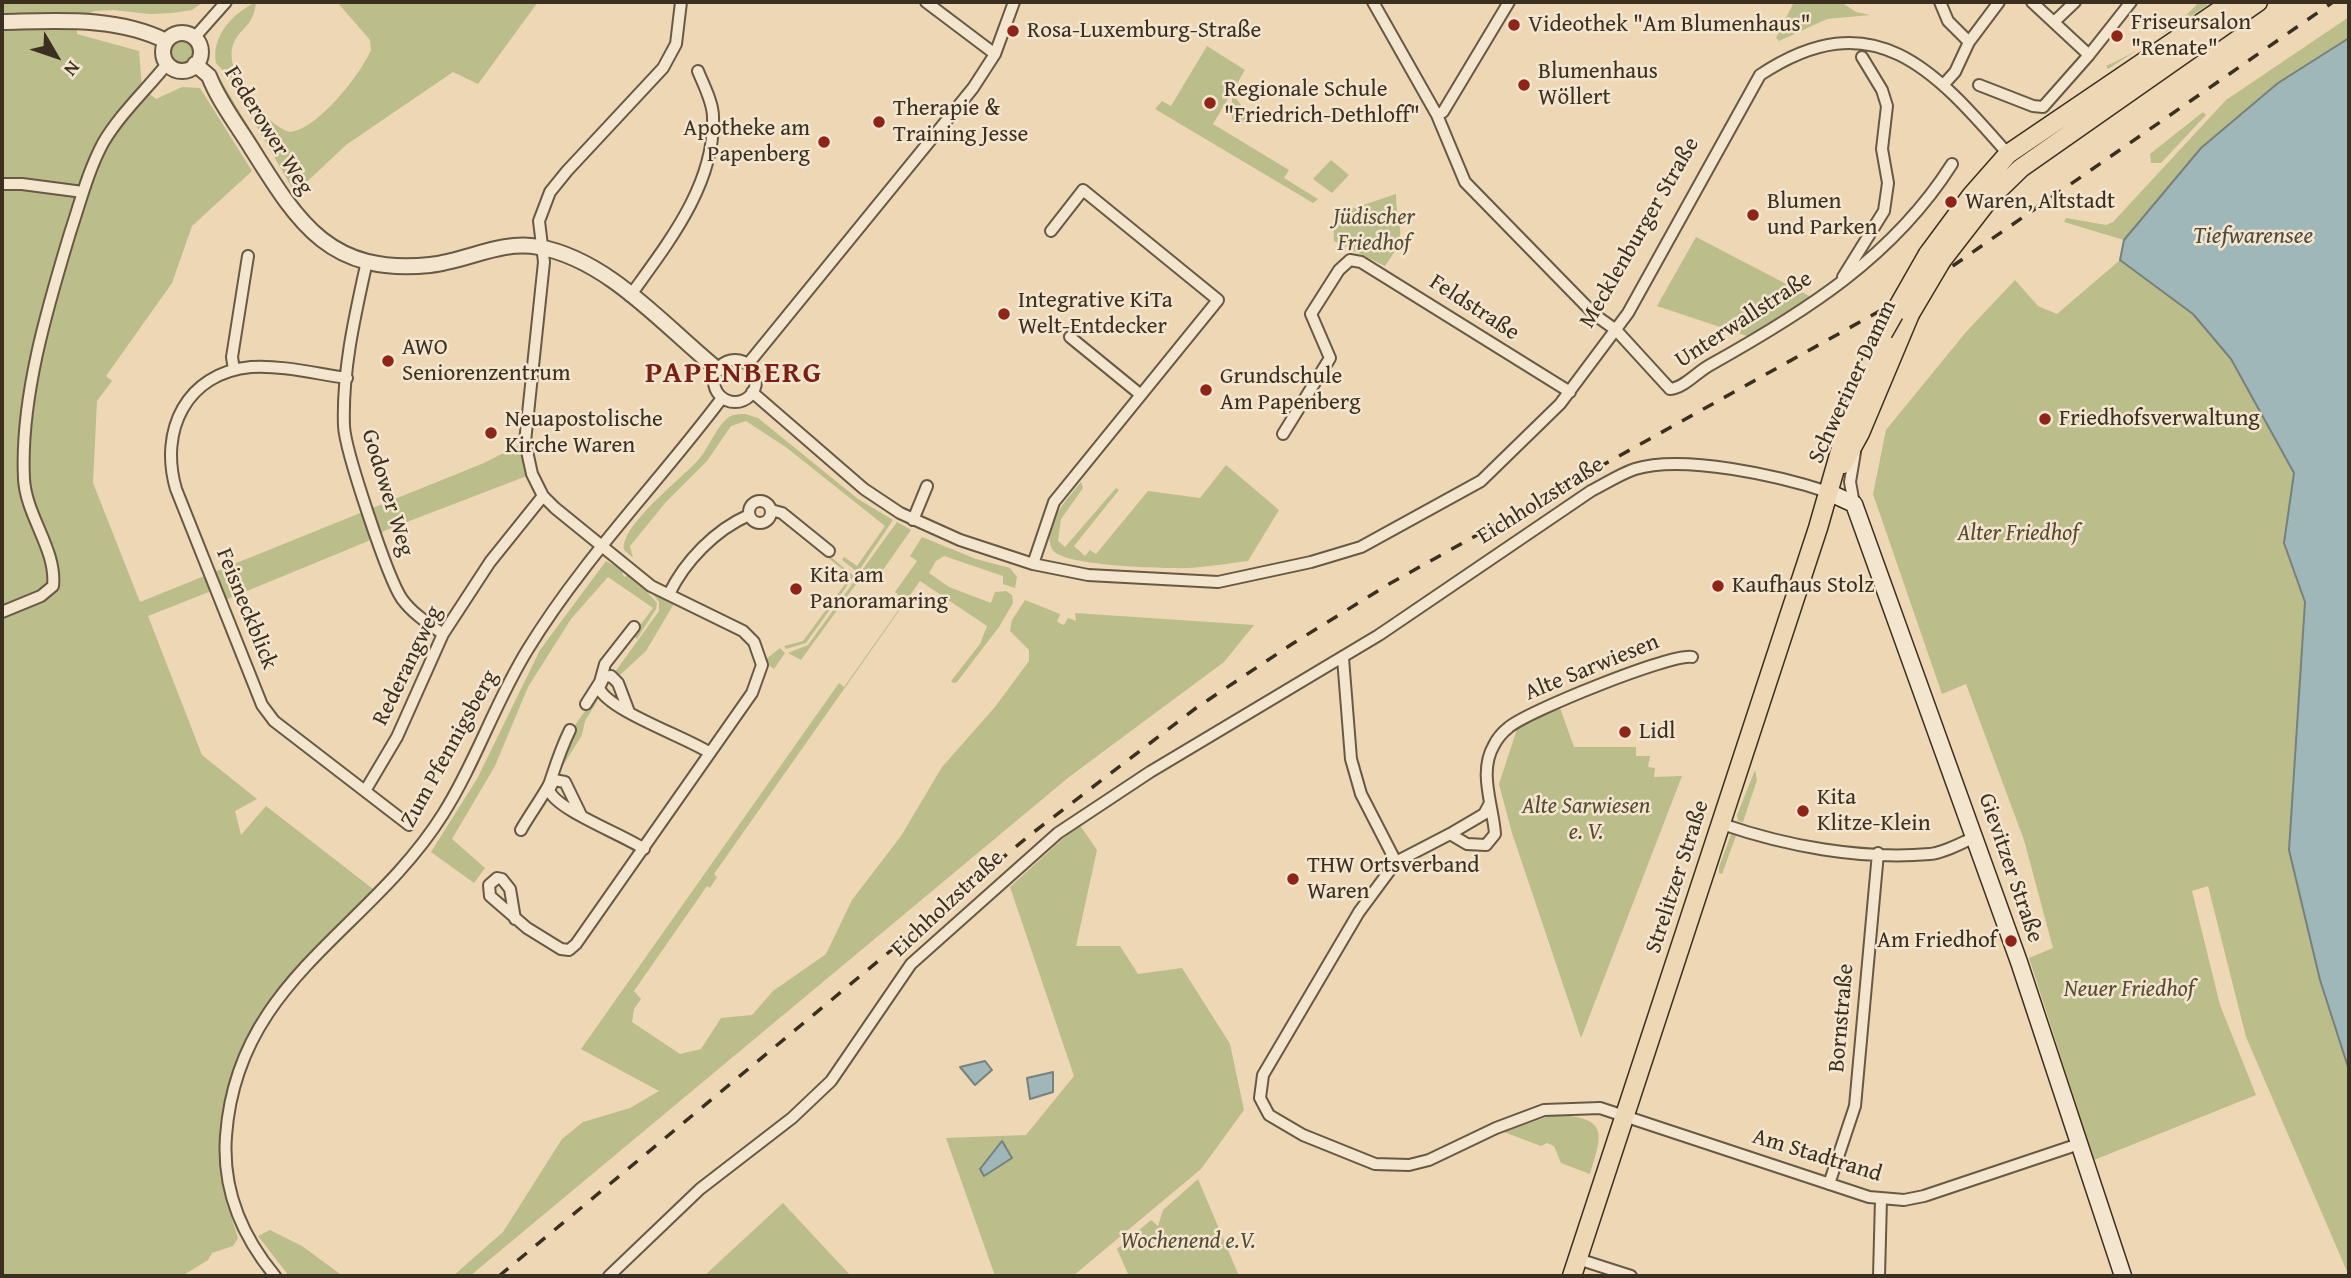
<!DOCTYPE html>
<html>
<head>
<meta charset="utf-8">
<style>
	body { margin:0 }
	#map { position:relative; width:2351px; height:1278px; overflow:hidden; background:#eed7b5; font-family:"Gentium Book Plus",serif }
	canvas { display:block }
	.frame { position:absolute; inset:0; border:4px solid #3b2f1f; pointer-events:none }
	.north { position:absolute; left:21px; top:21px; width:70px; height:70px; -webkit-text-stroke:5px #f4e5cf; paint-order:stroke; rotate:129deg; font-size:19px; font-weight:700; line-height:28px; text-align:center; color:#3b2f1f }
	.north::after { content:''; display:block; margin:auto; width:24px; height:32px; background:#3b2f1f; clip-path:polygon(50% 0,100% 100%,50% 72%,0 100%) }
</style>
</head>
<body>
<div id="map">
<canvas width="2351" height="1278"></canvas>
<div class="frame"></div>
<div class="north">N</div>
</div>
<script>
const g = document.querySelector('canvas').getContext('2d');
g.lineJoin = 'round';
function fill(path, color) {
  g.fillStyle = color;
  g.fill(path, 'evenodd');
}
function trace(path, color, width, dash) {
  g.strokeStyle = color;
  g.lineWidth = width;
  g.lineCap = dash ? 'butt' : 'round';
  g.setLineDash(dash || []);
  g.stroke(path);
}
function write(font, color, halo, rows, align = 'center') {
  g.font = font + ' "Gentium Book Plus",serif';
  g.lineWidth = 5;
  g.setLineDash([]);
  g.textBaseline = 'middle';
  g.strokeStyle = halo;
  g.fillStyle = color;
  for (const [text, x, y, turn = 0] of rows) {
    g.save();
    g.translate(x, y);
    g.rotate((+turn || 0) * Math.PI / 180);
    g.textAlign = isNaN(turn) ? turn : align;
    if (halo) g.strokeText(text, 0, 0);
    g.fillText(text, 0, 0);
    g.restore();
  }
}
const green = new Path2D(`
	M2 2H203L192 10 172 13 150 14 113 10 95 11 78 17H2Z
	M256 2C253 29 240 26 233 45 223 72 265 125 290 132 318 129 360 75 371 50L370 40 337 2H538L478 84 453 72 346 145 295 193 227 75 216 63C211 36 233 13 256 2Z
	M1794 2H1841L1856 12 1870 15 1827 19 1779 41 1776 38Z
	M2199 2 2208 5 2108 69 2106 66C2138 52 2176 28 2199 2Z
	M2349 17V38L2278 83 2201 148 2124 240 2064 222 2066 218 2106 225 2113 222 2226 100Z
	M30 25 77 30V34L139 51 142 88 156 99 182 87 200 88 252 171 192 226 172 283 106 376 112 381 97 401 93 483 140 602 484 463 525 442 532 474 386 530 366 542 225 600 219 588 148 616 202 755 257 799 235 811 241 835 266 806 373 889 376 887 272 995 258 1016 235 1064 225 1098 220 1144 225 1197 238 1238 233 1246 212 1253 208 1260 182 1276H2V26Z
	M166 52a16 16 0 1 1 32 0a16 16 0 1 1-32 0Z
	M1207 46 1245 70 1213 124 1289 170 1284 178 1318 199 1313 203 1155 109 1162 101 1171 106Z
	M213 71 219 77 264 153 262 154Z
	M1235 97 1250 117 1242 124 1232 123V98Z
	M2203 112 2206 115 2161 163H2151L2150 154Z
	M1331 160 1349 175 1332 193 1313 179Z
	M1396 194C1396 230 1411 232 1385 266L1334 241 1333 215Z
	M1696 237 1817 300 1756 339 1657 306Z
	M2120 260 2193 314 2231 359 2294 473 2284 543 2305 602 2289 850 2320 980 2349 1070V1276L2246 1037 2208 886 2192 891 2220 1005 2256 1095 2094 1160 2029 958 2053 948 2024 840 1966 684 1942 694 1873 494 1886 430 1966 332 2015 280 2038 306 2057 314Z
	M745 414 758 418 858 499 893 520 860 569 855 570 842 560 844 557 857 566 885 526 787 448 746 421 731 426 707 461 666 502 630 546 633 558 624 550C620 525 684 477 700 458 710 445 716 427 729 417 734 414 739 414 745 414Z
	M1226 465 1279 510 1248 561C1223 564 1197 569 1172 568 1151 568 1059 565 1052 549 1041 526 1068 498 1081 482L1083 488 1061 519 1058 541 1065 547 1116 488 1119 490 1074 546 1085 556 1090 550 1096 554 1148 491 1200 498Z
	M897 522 911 530 878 577 867 569 801 660 788 653 808 645Z
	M799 531 854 576 806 643 786 649 784 646 803 641 851 576 797 533Z
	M922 537 976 559 1010 568 1017 577 1015 588 1003 584V576L944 556 936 561 929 573 949 587 991 603 995 592 1006 591 1012 595 1013 603 999 627 957 682 953 683 951 681 980 644 987 626 920 581 714 874 717 877 710 888 707 886 634 991 641 999 634 1009 632 1022 680 1054 701 1049 721 1018 752 1015 773 991 826 954 852 900 901 836 942 767 995 707 1029 661V650L1010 631 1012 620 1025 600 1060 614 1057 622 1064 625 1068 618 1076 621 1075 613 1254 625 1224 662 1069 777 470 1276H453L503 1232 562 1139 583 1122 630 1108 659 1091 581 1049 839 683 844 687 905 601 895 592 917 561 910 556Z
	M606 561 624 571 622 574 625 577 628 574 648 589 647 592 657 603 656 609 637 639 633 635 653 608 608 577 571 619 528 687 495 766 452 839 485 868 474 883 431 852 477 779 540 650Z
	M651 592 675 602 646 651 620 675 615 672 659 611V602Z
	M780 648 785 653 774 669 766 663V659Z
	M594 698 598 700 585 721 582 735 559 772 571 731Z
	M1560 708 1574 747H1636V756H1650L1648 767 1655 768 1654 777 1682 776 1581 1038 1512 833 1499 784 1517 729Z
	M1755 770 1757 780 1743 822 1738 821 1737 815Z
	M1079 824 1097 850 1076 946H1120L1138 974 1182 968 1230 1044 1244 1110 1201 1169 1073 1276H995L946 1138 1026 1135 1074 1076 1010 887Z
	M1732 832 1737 833 1722 874 1719 873V867Z
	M1561 1115C1609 1119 1602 1135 1590 1174L1561 1163 1554 1146 1547 1143 1541 1146 1504 1132 1547 1117Z
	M1198 1179 1239 1276H1129L1117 1249 1151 1220 1158 1226 1163 1210Z
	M783 1203 851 1276H704Z
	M270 1230 302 1246 343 1276H289L258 1236Z`);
const water = new Path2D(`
	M2349 38V1070L2320 980 2289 850 2305 602 2284 543 2294 473 2231 359 2193 314 2120 260 2124 240 2201 148 2278 83Z
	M985 1061 992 1070 975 1085 960 1067Z
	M1053 1072V1092L1030 1099 1027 1078Z
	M1002 1141 1012 1158 984 1176 980 1169Z`);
const minor = new Path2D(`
	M926 2 995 54
	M1373 2 1437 115 1465 182 1595 315 1616 330 1670 389C1684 388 1697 372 1710 365 1805 312 1893 257 1952 164
	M1940 2 1948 21 1969 42
	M2032 2 2089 55
	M2054 22 2075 2
	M194 38 226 2
	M1945 83 1955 72 1969 42 1999 2
	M1979 85 2033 106 2043 107 2089 55 2131 2
	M1437 115 1443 112 1509 2
	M2 184H22L83 192
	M367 261C355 315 342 371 344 426 345 450 388 579 402 599 413 614 429 624 443 634
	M1843 277 1884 211 1888 183 1882 149 1887 106 1882 90 1862 57
	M630 296C668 243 715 185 713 117 713 102 703 84 698 71
	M1070 337 1141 395
	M714 381a21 21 0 1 1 42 0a21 21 0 1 1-42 0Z
	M748 364 973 88 995 54 1014 2
	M234 370 232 357 248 256
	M347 378C317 374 282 365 251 367 186 373 159 431 176 489L262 705 274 721 409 825
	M752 392 864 489 900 513 960 540 1033 564 1088 575 1218 582 1311 562 1361 547 1481 481 1560 404 1628 313 1760 75C1873 0 1934 69 2008 154
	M1283 434 1330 358 1311 314 1339 270 1350 260 1361 262 1570 392
	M749 512a11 11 0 1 1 22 0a11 11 0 1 1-22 0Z
	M1854 504 1850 482 1855 452
	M771 510 782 513 829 551
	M913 520 927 486
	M1033 564 1054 502 1218 300 1083 190 1051 231
	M669 594C685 561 715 530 749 515
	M2 612 41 596 53 586C57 550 26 516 24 479 20 399 47 309 70 233 80 203 88 171 103 143 120 114 146 90 167 64
	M1692 657C1672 653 1525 712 1508 728 1503 732 1497 739 1494 745 1478 772 1493 805 1495 834L1486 845 1467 844 1450 834 1396 862 1359 912 1263 1075 1260 1098 1269 1115 1303 1135 1375 1164 1409 1165 1429 1160 1496 1128 1544 1110 1600 1108 1869 1197 1904 1200 1924 1196 2079 1144
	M1343 658 1351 759 1361 794 1396 862
	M586 704 600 682 605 664 634 627
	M629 712 618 683 611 676 604 677 599 688C609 711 686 737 710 753
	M365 791 397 737 443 634 490 562 543 496
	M581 815 565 782 554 780 549 790C556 810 624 835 644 849
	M1722 824C1786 846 1860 860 1930 854 1944 853 1961 843 1975 837
	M521 830C526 820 548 789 550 782 556 764 561 748 570 730
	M1450 834 1484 814 1490 803
	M515 919 510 889 502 879 497 878 489 885 490 896 527 928 561 949 569 950 576 944 752 693 762 665 754 642 743 631 651 586 555 508 543 496 532 474 525 442 544 262 539 221 550 192 567 171 663 68 676 44 681 2
	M1829 1184 1855 1106 1878 853
	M1578 1259 1631 1276
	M275 1276C241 1235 222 1190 226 1136 237 980 369 932 443 814 476 762 495 702 528 649 583 559 659 482 722 398
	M609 1276 700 1189 792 1118 831 1081 911 964 1058 833 1150 772 1379 635 1591 491C1605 484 1620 474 1635 469 1683 454 1780 476 1828 492
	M1879 1276 1881 1199`);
const tertiary = new Path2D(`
	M2 22C57 21 116 16 166 41
	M163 52a19 19 0 1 1 38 0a19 19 0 1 1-38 0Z
	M195 64 209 76C219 102 238 126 252 149 299 224 330 275 430 265 468 261 500 240 539 247 609 260 664 326 717 369`);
const secondary = new Path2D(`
	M1828 492 1854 504 2019 962 2123 1276`);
const primary = new Path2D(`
	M1928 254 1971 196 2008 154 2232 2
	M1942 260 1990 198 2021 168 2258 2
	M1843 464 1860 433 1910 314
	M1572 1276 1818 528 1851 413 1883 333`);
const rail = new Path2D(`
	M499 1276 1030 835 1196 708 1292 644 1389 584 1921 288 2333 2`);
const primaryBridge = new Path2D(`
	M1910 314 1942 260
	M1883 333 1928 254`);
const markers = [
	[1514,25,7,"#8f2418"],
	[1013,31,7,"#8f2418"],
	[2117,36,7,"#8f2418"],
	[1524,85,7,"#8f2418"],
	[1210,103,7,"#8f2418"],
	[879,122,7,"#8f2418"],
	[824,142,7,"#8f2418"],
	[1951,202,7,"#8f2418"],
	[1753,215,7,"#8f2418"],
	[1004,314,7,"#8f2418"],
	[388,361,7,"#8f2418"],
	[1206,390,7,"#8f2418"],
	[2045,419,7,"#8f2418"],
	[491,433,7,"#8f2418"],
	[1718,586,7,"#8f2418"],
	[796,589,7,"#8f2418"],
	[1625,732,7,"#8f2418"],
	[1803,811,7,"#8f2418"],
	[1293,879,7,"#8f2418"],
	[2011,941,7,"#8f2418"]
];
const poiNames = [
	["Friseursalon",2131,23],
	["\"Renate\"",2131,49],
	["Videothek \"Am Blumenhaus\"",1528,25],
	["Rosa-Luxemburg-Straße",1027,31],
	["Blumenhaus",1538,72],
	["Wöllert",1538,98],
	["Regionale Schule",1224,90],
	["\"Friedrich-Dethloff\"",1224,116],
	["Therapie &",893,109],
	["Training Jesse",893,135],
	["Apotheke am",810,129,"right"],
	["Papenberg",810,155,"right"],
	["Blumen",1767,202],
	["und Parken",1767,228],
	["Waren, Altstadt",1965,202],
	["Integrative KiTa",1018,301],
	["Welt-Entdecker",1018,327],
	["AWO",402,348],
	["Seniorenzentrum",402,374],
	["Grundschule",1220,377],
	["Am Papenberg",1220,403],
	["Friedhofsverwaltung",2059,419],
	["Neuapostolische",505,420],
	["Kirche Waren",505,446],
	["Kita am",810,576],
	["Panoramaring",810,602],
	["Kaufhaus Stolz",1732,586],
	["Lidl",1639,732],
	["Kita",1817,798],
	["Klitze-Klein",1817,824],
	["THW Ortsverband",1307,866],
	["Waren",1307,892],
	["Am Friedhof",1997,941,"right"]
];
const streetNames = [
	["Federower Weg",268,131,58],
	["Mecklenburger Straße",1640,233,-60],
	["Feldstraße",1474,308,33],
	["Unterwallstraße",1744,320,-33],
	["Schweriner Damm",1853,382,-65],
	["Godower Weg",387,493,73],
	["Eichholzstraße",1541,501,-32],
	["Feisneckblick",246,609,68],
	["Rederangweg",408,666,-64],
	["Alte Sarwiesen",1592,668,-22],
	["Zum Pfennigsberg",450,749,-61],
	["Gievitzer Straße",2010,868,71],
	["Strelitzer Straße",1678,877,-72],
	["Eichholzstraße",948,904,-43],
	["Bornstraße",1842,1018,-85],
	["Am Stadtrand",1817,1156,17]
];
const parkNames = [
	["Jüdischer",1374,218],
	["Friedhof",1374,244],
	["Alter Friedhof",2018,534],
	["Alte Sarwiesen",1586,807],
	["e. V.",1586,833],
	["Neuer Friedhof",2129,990],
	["Wochenend e.V.",1188,1242]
];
const waterNames = [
	["Tiefwarensee",2253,237]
];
const districtNames = [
	["PAPENBERG",734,374]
];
fill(green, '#bbbd8b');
fill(water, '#9fb7b9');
trace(water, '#77817b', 2);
trace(minor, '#685944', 14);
trace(tertiary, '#685944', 18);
trace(secondary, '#3b2f1f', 19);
trace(primary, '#3b2f1f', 21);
trace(minor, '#f4e5cf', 10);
trace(tertiary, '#f4e5cf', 14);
trace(secondary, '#f4e5cf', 16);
trace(primary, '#eed7b5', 18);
trace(rail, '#3b2f1f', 3.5, [12, 12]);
trace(primaryBridge, '#3b2f1f', 21, []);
trace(primaryBridge, '#eed7b5', 18);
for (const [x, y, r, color] of markers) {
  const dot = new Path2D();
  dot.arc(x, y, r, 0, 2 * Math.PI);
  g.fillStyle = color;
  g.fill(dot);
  trace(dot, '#f4e5cf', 2.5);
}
write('23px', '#3b2f1f', '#f4e5cf', poiNames, 'left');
write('23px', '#3b2f1f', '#f4e5cf', streetNames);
write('italic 23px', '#554b35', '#f4e5cf', parkNames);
write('italic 24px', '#4f4a3e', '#f4e5cf', waterNames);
g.letterSpacing = '2px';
write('bold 30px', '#7a1f14', '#f4e5cf', districtNames);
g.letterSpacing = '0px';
</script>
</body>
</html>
